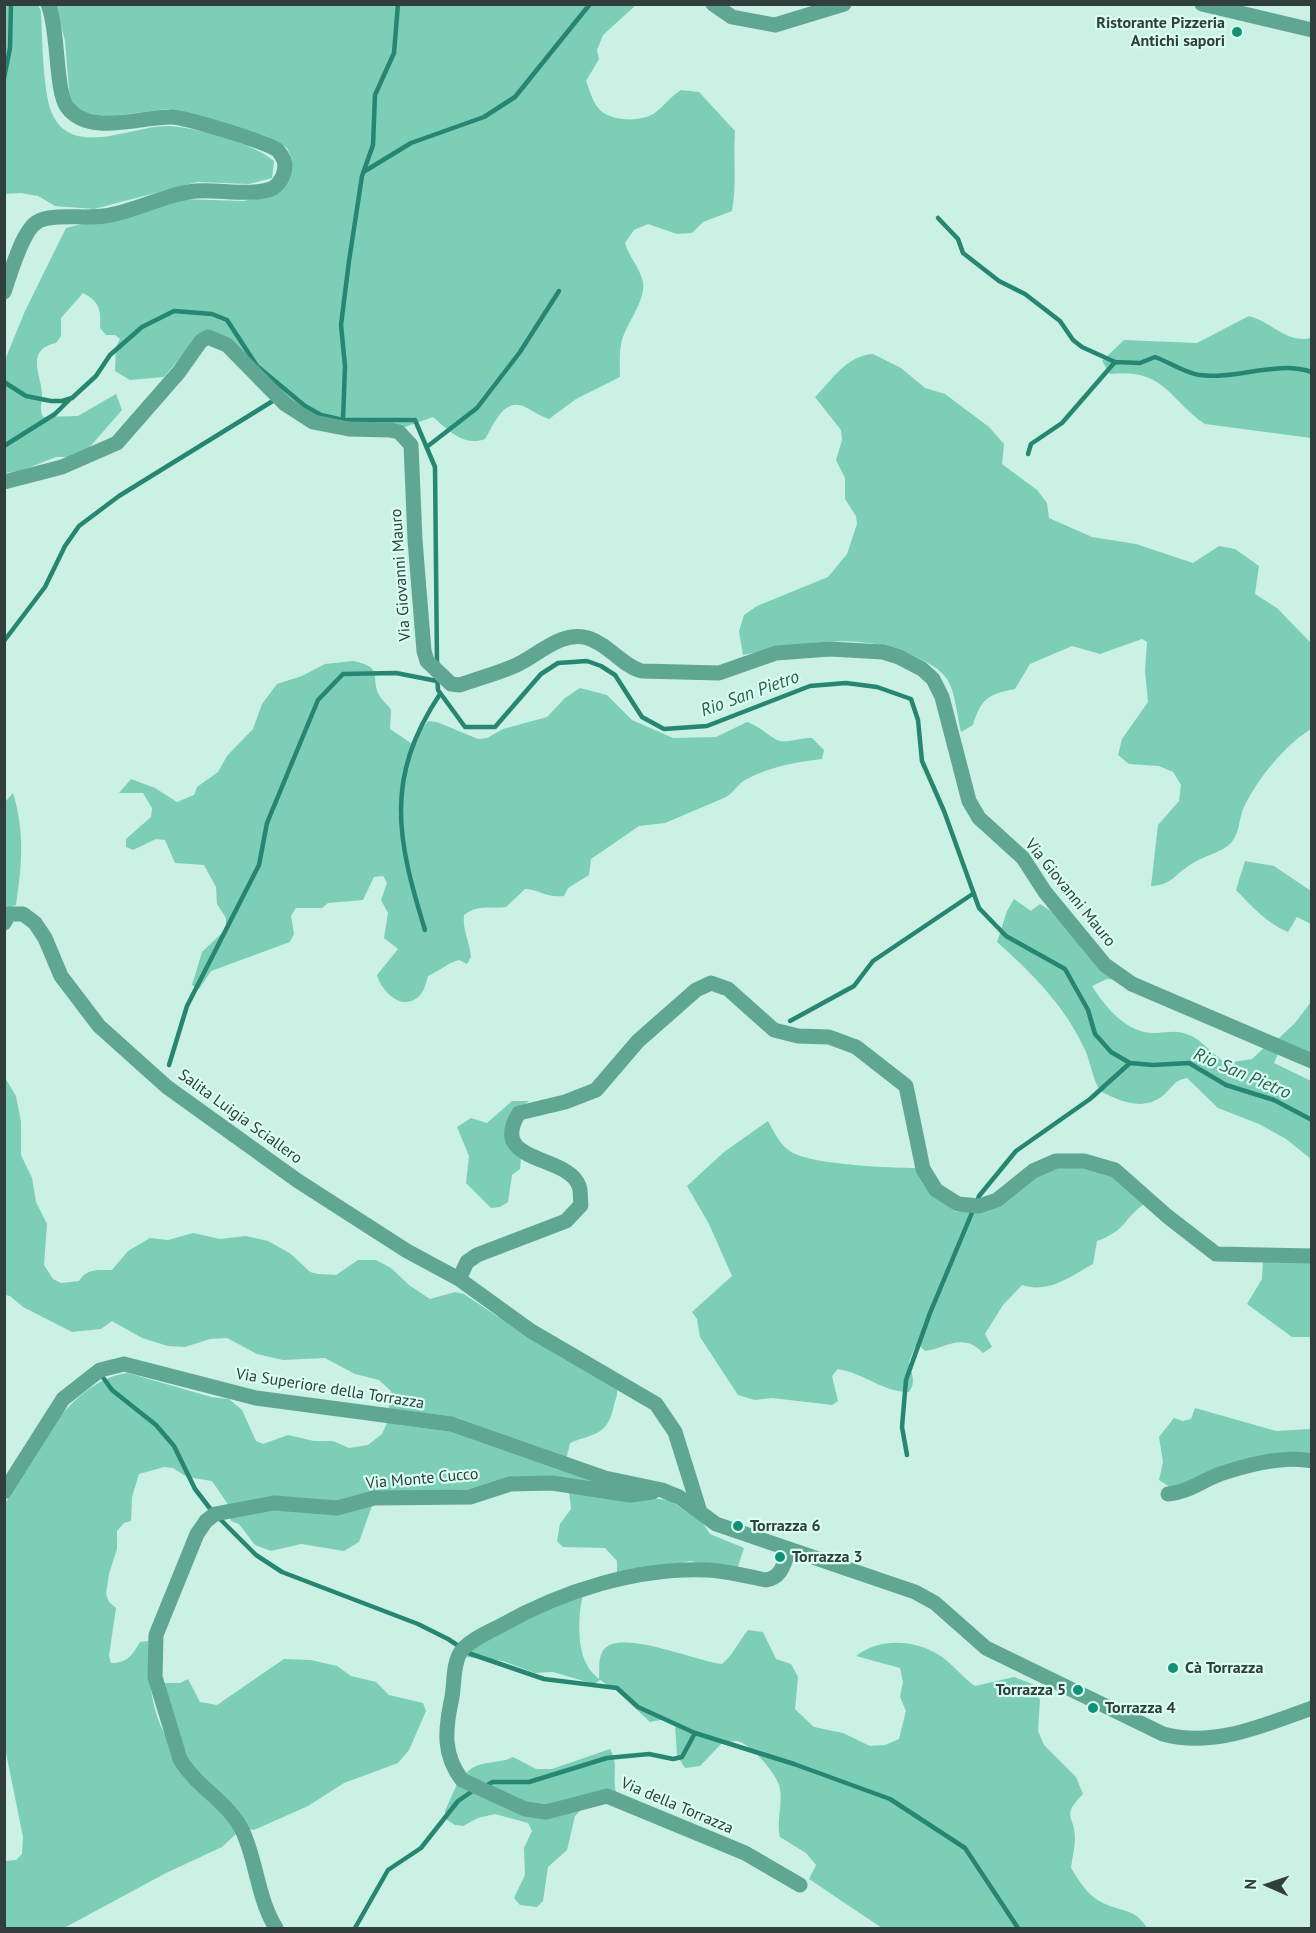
<!DOCTYPE html>
<html>
<head>
<meta charset="utf-8">
<style>
	body { margin:0 }
	#map { position:relative; width:1316px; height:1933px; overflow:hidden; background:#cbf0e4; font-family:"PT Sans",sans-serif }
	canvas { display:block }
	.frame { position:absolute; inset:0; border:6px solid #303f3b; pointer-events:none }
	.north { position:absolute; left:1238px; top:1855px; width:60px; height:60px; -webkit-text-stroke:4px #d8fdf1; paint-order:stroke; rotate:273deg; font-size:16px; font-weight:700; line-height:24px; text-align:center; color:#303f3b }
	.north::after { content:''; display:block; margin:auto; width:21px; height:27px; background:#303f3b; clip-path:polygon(50% 0,100% 100%,50% 72%,0 100%) }
</style>
</head>
<body>
<div id="map">
<canvas width="1316" height="1933"></canvas>
<div class="frame"></div>
<div class="north">N</div>
</div>
<script>
const g = document.querySelector('canvas').getContext('2d');
g.lineJoin = 'round';
function fill(path, color) {
  g.fillStyle = color;
  g.fill(path, 'evenodd');
}
function trace(path, color, width, dash) {
  g.strokeStyle = color;
  g.lineWidth = width;
  g.lineCap = dash ? 'butt' : 'round';
  g.setLineDash(dash || []);
  g.stroke(path);
}
function write(font, color, halo, rows, align = 'center') {
  g.font = font + ' "PT Sans",sans-serif';
  g.lineWidth = 4.5;
  g.setLineDash([]);
  g.textBaseline = 'middle';
  g.strokeStyle = halo;
  g.fillStyle = color;
  for (const [text, x, y, turn = 0] of rows) {
    g.save();
    g.translate(x, y);
    g.rotate((+turn || 0) * Math.PI / 180);
    g.textAlign = isNaN(turn) ? turn : align;
    if (halo) g.strokeText(text, 0, 0);
    g.fillText(text, 0, 0);
    g.restore();
  }
}
const green = new Path2D(`
	M5 5H38L41 11C42 35 43 90 51 111 70 160 131 126 167 126 195 127 253 143 274 161L272 178 249 184 197 182 94 209 55 206 38 196 21 193 5 194Z
	M56 5H636L603 35 597 50 599 59 586 81C590 91 593 104 601 111 614 122 643 122 656 112 665 105 671 96 681 90L699 92 735 131C733 158 737 184 732 211L703 222 692 233 677 234 648 224 634 230 625 243C629 257 640 268 643 282 646 302 625 324 621 344 619 355 620 366 620 377L576 399 549 419C540 416 535 412 527 408 504 395 494 425 485 439 464 447 448 430 433 417L405 427 332 424 284 397 216 334 180 358 164 377 130 380 115 371 116 347 120 339 115 335H106L100 328C101 310 100 302 83 293L61 318V336L56 343C24 350 42 376 42 394 42 404 39 408 43 417L78 416 116 394 122 410 88 449 73 457H56L23 470 5 473V360L25 311 66 228 179 199 243 201 262 198 291 172 292 159 287 148 266 136 168 109 104 117 81 111 70 102 65 41Z
	M1249 316C1272 322 1287 344 1311 338V438L1205 424C1168 399 1165 368 1110 374L1102 361 1124 340 1197 343Z
	M873 354 901 368 925 388 945 394 989 427 1004 444 1002 464 1037 490 1047 503 1049 518 1092 537 1136 544 1193 563 1219 546 1235 549 1259 566 1255 594 1277 608 1311 643V729C1285 745 1259 777 1245 805 1238 818 1241 831 1231 843 1221 853 1202 856 1190 865 1174 875 1172 885 1151 886L1158 825 1179 801 1181 785 1173 772 1159 766 1129 764 1118 755 1122 739 1148 702 1145 671 1147 642 1142 639 1100 654 1072 646 1030 664 1015 689C988 694 981 699 973 725L961 732C957 717 956 693 947 679 939 668 930 664 918 658 863 630 801 643 743 655L739 631 744 615 757 606 828 577 847 554 857 524 856 516 845 499V478L836 460 842 440 841 430 815 397C833 379 846 356 873 354Z
	M353 661C385 667 370 678 379 695 382 701 388 704 391 710L390 729 411 743 428 721 437 722 478 739 487 738 503 729 547 717 565 698 580 688 607 695 632 720 673 738 716 737 747 722C761 727 767 735 777 740 787 744 801 737 812 738L824 750 822 759C796 762 768 767 745 780 737 785 733 794 724 798L665 823 639 826 591 859 589 875 568 888 564 896C545 898 542 890 525 889L506 907C490 909 478 904 464 915 462 929 470 943 471 957L467 964 459 960C448 963 439 971 428 976 426 983 424 993 417 998 400 1011 381 990 377 975L398 949 384 938 388 913 381 900 387 883 383 876 374 877 363 900 328 903 322 908H296L291 916 294 934 290 942 211 971 199 989 192 985 202 952 221 934 226 927V918L217 904 216 887 204 865 175 863 165 840 156 839 133 850 126 847V839L151 817 152 808 143 793H119L131 779 155 788 177 802 194 795 197 787 218 772 227 756 253 729 262 704 277 684 302 676 325 664Z
	M13 793C25 832 22 865 16 905L5 909V802Z
	M1245 861 1274 866 1311 891V924L1297 917 1288 932C1268 924 1251 906 1236 890Z
	M1014 899 1031 911 1040 904 1059 916 1116 980 1107 979 1092 986C1106 1008 1128 1035 1157 1033 1170 1032 1177 1030 1189 1035 1204 1041 1212 1055 1226 1063L1252 1059 1266 1046 1279 1052 1274 1063 1311 1081V1159L1286 1139 1259 1124 1218 1108 1187 1078C1175 1080 1173 1086 1165 1094 1144 1112 1122 1102 1100 1091 1093 1079 1091 1065 1086 1052 1066 1007 1033 974 997 942L1007 911Z
	M1311 1002V1056L1278 1039 1295 1023Z
	M4 1076 16 1096 21 1122V1155L32 1178 36 1202 47 1224 44 1265 53 1279 61 1283 79 1281C87 1268 98 1270 112 1270L128 1251 150 1238 168 1240 193 1233 220 1239 246 1236 268 1241 291 1254 310 1272 318 1274 336 1275 358 1260H376L391 1268 409 1285 430 1299 455 1292 464 1294 498 1317 503 1315 617 1386C618 1395 616 1398 614 1405 608 1436 594 1433 570 1443L566 1460 608 1486 377 1492 359 1542 344 1551 301 1544 271 1551 255 1545 239 1524 231 1521 227 1503 212 1481 187 1477 173 1468 164 1467 139 1474 132 1497 131 1521 124 1523 117 1531V1549L109 1574 106 1594 109 1602 116 1608 109 1656 111 1663C128 1663 132 1655 140 1642L149 1641C148 1675 150 1710 168 1740 187 1773 215 1802 237 1833L222 1847 166 1873 64 1928H5V1861L16 1860 22 1854 23 1837 4 1743V1507C27 1459 72 1379 128 1373L211 1397 229 1399 242 1410 256 1441 263 1444 288 1435 314 1441H333L349 1448 368 1445 382 1434 387 1423 391 1391 379 1380 355 1374 325 1358 283 1360 257 1354 227 1338 210 1339 185 1347 168 1346 142 1338 112 1321 101 1329 72 1332 23 1307 10 1296 5 1295Z
	M512 1101H529L511 1114 506 1125 521 1158 520 1169 512 1175 508 1202 500 1207 491 1208 466 1183 469 1156 457 1127 471 1118 487 1123Z
	M768 1121C774 1132 781 1147 793 1153 816 1165 891 1168 918 1168L936 1196 956 1212 984 1210 1032 1176 1065 1164 1107 1171 1144 1204C1122 1220 1127 1230 1097 1241L1093 1264C1071 1276 1049 1294 1022 1285L1003 1305 985 1334 992 1347 983 1353C963 1331 944 1349 925 1351L919 1345 915 1347 909 1362C911 1374 917 1381 909 1392 883 1392 863 1373 838 1369L832 1376 838 1401 832 1405 772 1398 755 1400 738 1395 700 1337 697 1319 692 1312 732 1276 709 1224 687 1186 724 1152Z
	M1263 1260H1311V1337H1292L1247 1304 1262 1279Z
	M1195 1408 1276 1431 1311 1429V1457L1187 1486 1170 1487 1159 1480 1163 1462 1159 1437 1174 1418 1183 1421 1191 1419Z
	M569 1491 669 1500 702 1522 710 1534 744 1548 737 1569 690 1561 617 1576V1561L605 1548 563 1547 557 1541 560 1524 571 1509Z
	M583 1595C578 1612 577 1648 587 1665 589 1670 595 1675 599 1679 600 1669 597 1657 605 1648 624 1630 696 1661 722 1664 734 1654 738 1642 748 1630L763 1632 776 1659 791 1664 798 1677 795 1709 814 1727 843 1733 870 1746 885 1745 899 1739 906 1711 900 1697 903 1682 900 1668 856 1656C879 1638 914 1639 939 1655 952 1663 962 1677 975 1686L1014 1677 1035 1685 1040 1700 1038 1731 1044 1745 1076 1777 1083 1794C1060 1817 1075 1815 1075 1838 1075 1848 1072 1858 1071 1868 1079 1881 1089 1897 1103 1903 1122 1912 1136 1909 1147 1928H882L809 1879 816 1865 806 1853 780 1837C776 1820 784 1800 779 1785 775 1772 750 1743 737 1741 732 1741 727 1742 722 1743L700 1766 685 1768 677 1755 675 1724 665 1719 650 1722 617 1691 600 1680 594 1684 553 1672 535 1673 503 1661 467 1657 466 1653 520 1621Z
	M284 1659 311 1660 337 1666 351 1676 376 1682 389 1695 423 1703 426 1711 409 1750 398 1763 344 1783 308 1806 254 1830 249 1829 191 1769 162 1683H180L188 1679 200 1702 217 1705Z
	M610 1749C619 1764 612 1776 616 1792L541 1808 464 1777C475 1758 495 1766 513 1757L536 1769H552Z
	M457 1784 513 1807 582 1809 575 1816 567 1850 548 1867 543 1901 537 1907 520 1905 514 1898 525 1875 524 1848 532 1831 528 1823 495 1814 478 1818 463 1826 455 1825 447 1820 445 1811Z`);
const stream = new Path2D(`
	M4 78 10 48 11 4
	M365 171 411 143 484 117 515 97 590 4
	M938 218 958 239 963 253 999 281 1025 294 1060 321 1073 340 1082 347 1115 362 1140 363 1155 357C1169 362 1185 373 1199 375 1237 380 1275 360 1312 372
	M4 382 26 396 51 401H62L72 398 96 376 110 355 142 327 174 311 212 314 227 320 257 366 305 406 321 415 343 420H415L435 467 437 664
	M343 420 345 366 341 325 349 261 362 176 373 145 375 95 394 53 398 4
	M4 446 55 414 70 399
	M428 446 477 408 520 352 559 291
	M1028 454 1031 444 1062 423 1115 362
	M4 641 45 587 65 546 79 526 119 496 276 399
	M437 675 438 690 465 727H495L541 674 558 663 587 661 601 666 615 675 642 717 664 729 707 726 810 686 846 683 877 687 911 699 918 720 922 761 944 811 979 908 1006 936 1065 969 1088 1010 1095 1034 1111 1052 1130 1063 1153 1065 1189 1063 1226 1085 1274 1100 1312 1120
	M425 930C397 839 384 778 440 694
	M790 1021 854 986 873 961 974 893
	M169 1065 187 1006 259 865 267 823 318 700 343 674 396 673 437 681
	M102 1376 112 1390 156 1425 174 1446 195 1489 212 1511
	M907 1455 902 1427 906 1380 930 1313 979 1196 1016 1151 1090 1099 1130 1063
	M218 1517 256 1555 282 1572 418 1624 448 1639 471 1654 544 1679 617 1688 638 1707 695 1733 794 1764 890 1799 965 1848 1018 1928
	M485 1786 493 1782H529L607 1758 649 1754 673 1759 682 1757 695 1733
	M355 1928 388 1870 421 1848 458 1801 474 1790`);
const minor = new Path2D(`
	M713 4 732 17 775 25 844 4
	M1202 4 1312 30
	M4 292C10 275 22 231 37 222 51 213 85 219 104 216 135 212 164 194 196 191 217 189 256 197 273 188 282 182 287 170 284 160 282 156 280 152 276 149 262 141 188 118 172 117 142 116 89 137 67 107 55 90 59 30 48 4
	M4 482 62 467 117 443 179 372 201 341 208 337 227 345 285 404 313 422 349 429 390 430 399 432 411 445 415 540 424 651 427 661 451 684 460 685C477 679 495 674 512 667 536 658 559 630 588 638 610 645 623 667 642 671L719 673 776 653 830 649 883 652 899 657 922 669 933 679 942 697 969 801 979 818 1023 858 1045 892 1105 965 1132 984 1312 1061
	M4 923 9 914H23L35 923 45 938 61 976 99 1026 167 1087 298 1181 407 1251 459 1279 531 1331 656 1404 675 1432 700 1512
	M459 1279 467 1262 477 1255 566 1221 581 1205C580 1199 581 1191 579 1186 568 1154 487 1164 519 1113L565 1102 596 1090 638 1041 696 990 711 983 728 989 774 1030 798 1036 829 1037 856 1047 906 1086 923 1169 936 1190 958 1204 979 1206 997 1200 1033 1171 1056 1161H1084L1115 1170 1167 1216 1216 1254 1312 1256
	M4 1492 63 1399 100 1370 124 1364 256 1398 451 1424 605 1478 662 1490 679 1497 716 1524 915 1592 935 1603 986 1648 1163 1734C1214 1748 1264 1725 1312 1708
	M1168 1494C1189 1492 1201 1481 1220 1474 1247 1465 1283 1455 1312 1461
	M789 1551C783 1565 782 1577 766 1580 747 1576 727 1571 707 1570 638 1567 562 1591 502 1625 489 1632 467 1641 460 1653 452 1667 455 1687 451 1702 445 1731 443 1755 462 1780L525 1809 546 1812 607 1796 745 1853 800 1885
	M276 1928C258 1900 257 1863 243 1832 230 1803 196 1787 180 1759L155 1677 156 1635 197 1534 206 1521 215 1514 274 1503 337 1508 374 1498 470 1497 510 1484 552 1483 630 1495 653 1492`);
const markers = [
	[1237,32,6,"#139177"],
	[738,1526,6,"#139177"],
	[780,1557,6,"#139177"],
	[1173,1668,6,"#139177"],
	[1078,1690,6,"#139177"],
	[1093,1708,6,"#139177"]
];
const poiNames = [
	["Ristorante Pizzeria",1225,23,"right"],
	["Antichi sapori",1225,41,"right"],
	["Torrazza 6",750,1526],
	["Torrazza 3",792,1557],
	["Cà Torrazza",1185,1668],
	["Torrazza 5",1066,1690,"right"],
	["Torrazza 4",1105,1708]
];
const streetNames = [
	["Via Giovanni Mauro",401,575,-94],
	["Via Giovanni Mauro",1070,893,51],
	["Salita Luigia Sciallero",240,1117,36],
	["Via Superiore della Torrazza",330,1389,9],
	["Via Monte Cucco",422,1479,-5],
	["Via della Torrazza",677,1806,23]
];
const waterNames = [
	["Rio San Pietro",750,694,-20],
	["Rio San Pietro",1242,1074,23]
];
fill(green, '#7dceb7');
trace(stream, '#268671', 4.5);
trace(minor, '#5fa793', 15);
for (const [x, y, r, color] of markers) {
  const dot = new Path2D();
  dot.arc(x, y, r, 0, 2 * Math.PI);
  g.fillStyle = color;
  g.fill(dot);
  trace(dot, '#d8fdf1', 2);
}
write('bold 16px', '#303f3b', '#d8fdf1', poiNames, 'left');
write('16px', '#303f3b', '#d8fdf1', streetNames);
write('italic 18px', '#2f6053', '#d8fdf1', waterNames);
</script>
</body>
</html>
